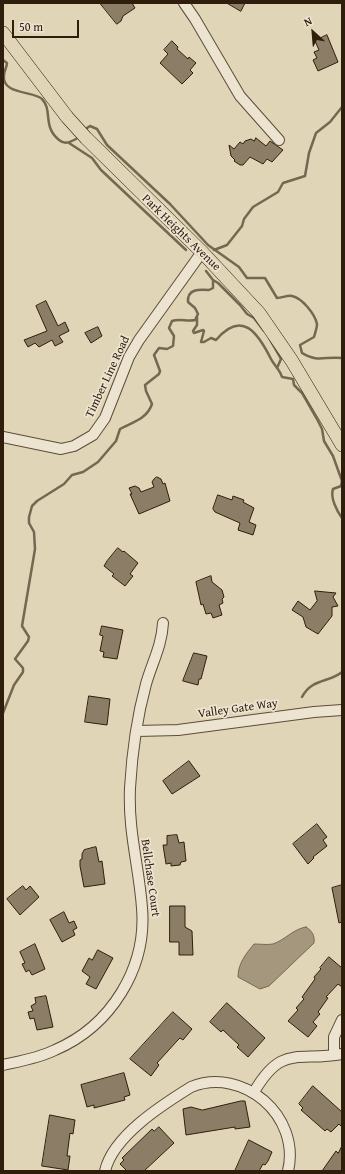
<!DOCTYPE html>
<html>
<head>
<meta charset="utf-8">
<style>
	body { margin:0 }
	#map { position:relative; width:345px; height:1174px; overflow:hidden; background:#e1d5b8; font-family:"Gentium Book Plus",serif }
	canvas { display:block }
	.frame { position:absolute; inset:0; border:4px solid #301e0d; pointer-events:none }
	.north { position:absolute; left:293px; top:12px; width:40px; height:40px; -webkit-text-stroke:3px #ece4d1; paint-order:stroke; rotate:334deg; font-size:11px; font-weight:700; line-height:16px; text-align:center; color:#301e0d }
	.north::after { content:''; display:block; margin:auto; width:14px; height:18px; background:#301e0d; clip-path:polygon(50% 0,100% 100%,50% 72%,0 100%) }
	.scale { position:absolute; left:12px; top:20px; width:67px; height:18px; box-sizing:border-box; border:2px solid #301e0d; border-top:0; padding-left:5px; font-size:12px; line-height:14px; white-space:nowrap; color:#301e0d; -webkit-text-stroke:3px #ece4d1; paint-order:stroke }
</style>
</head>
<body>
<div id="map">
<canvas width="345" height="1174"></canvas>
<div class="frame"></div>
<div class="north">N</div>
<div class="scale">50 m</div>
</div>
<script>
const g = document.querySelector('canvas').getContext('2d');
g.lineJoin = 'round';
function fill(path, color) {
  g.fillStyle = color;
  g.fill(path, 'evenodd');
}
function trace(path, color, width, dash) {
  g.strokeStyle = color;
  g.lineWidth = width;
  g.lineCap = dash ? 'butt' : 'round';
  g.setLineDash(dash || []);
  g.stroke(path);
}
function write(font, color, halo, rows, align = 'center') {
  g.font = font + ' "Gentium Book Plus",serif';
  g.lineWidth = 3.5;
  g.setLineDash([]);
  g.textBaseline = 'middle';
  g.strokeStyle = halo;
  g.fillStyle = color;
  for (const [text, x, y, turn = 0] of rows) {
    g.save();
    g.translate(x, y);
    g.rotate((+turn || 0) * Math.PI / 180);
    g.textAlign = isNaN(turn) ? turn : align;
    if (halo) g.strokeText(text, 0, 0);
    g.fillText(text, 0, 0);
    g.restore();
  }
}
const water = new Path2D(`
	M306 927C312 931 315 935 314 943L269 986 260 989 238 977C238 964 245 955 254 944 260 944 267 945 273 944 285 940 293 929 306 927Z`);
const stream = new Path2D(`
	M3 60 7 63C7 67 4 71 4 75 1 95 35 91 42 99 53 110 42 126 59 140 65 145 70 142 76 139
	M87 128 90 126 97 129 107 145 170 204 208 245 239 267 247 278H265L277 298C282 298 287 295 292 296 302 298 315 314 317 324 317 328 315 333 314 337L300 345 302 353C318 363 325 356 342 358
	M69 143 92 158 101 170 186 250
	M214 250 227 245 242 226 244 219 253 207 278 192 283 183 305 176 309 153 316 133 330 122 342 107
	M206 271 213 280 218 283 240 305 247 314 254 318 264 331
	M197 317V325L193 331 194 333 203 330 204 331 201 342H204L211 338 216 340C242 309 258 333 271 359 274 365 280 370 282 377L293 379 294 385 302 393 318 421 322 429 324 441 333 456 342 481
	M269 338 281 359 277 368
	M342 481 341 486 333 489C330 498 337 511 342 518
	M302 697C312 678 329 683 342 672
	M3 713 14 685 23 672V668L15 659 28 641 29 637 22 626 35 549 34 532 29 523V517L32 506 37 501 64 484 72 475 83 472 98 462 116 441 120 429C133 422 147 419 152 404L146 391 145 385 159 374 160 371 154 355 159 348 167 349 173 346 174 336 169 328 172 321C180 318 187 322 195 320L198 314 195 308 188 302C187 289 199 289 209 290L213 288V280`);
const building = new Path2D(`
	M100 3H132L135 8 123 16 121 21 117 24Z
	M227 3H245L241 11Z
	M327 35 338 62 318 71 313 60 317 58 314 52 319 50 315 41Z
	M172 41 178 47 177 49 188 59 189 57 196 63 190 70 193 73 182 84 160 63 168 54 164 50Z
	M256 138 266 146 270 141 283 150 272 162 267 159 263 164 250 157 243 165H240L234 161 235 160 231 156 229 145 234 149 240 142 243 144 245 141 251 139 254 141Z
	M46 301 58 326 65 322 69 331 59 336 63 342 55 346 52 340 39 347 35 343 28 347 24 340 47 331 36 306Z
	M98 327 102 336 91 343 85 333Z
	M157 477 161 479 163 484 165 483 170 501 139 514 130 494H132L129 488 135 486 139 488 141 492 154 487 152 482 154 479Z
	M218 495 232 500 233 496 244 500 243 502 254 508 249 522 256 525 253 535 238 530 240 523 215 512 213 509Z
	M118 548 123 552 124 551 138 563 130 574 133 576 125 586 112 576 114 574 104 566 107 561Z
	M211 576 212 582 222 590 224 597 222 599 223 603 219 605 222 615 213 618 211 613 206 614 203 604 201 605 196 582Z
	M315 591 336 593 333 597 338 606 332 607V616L318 634 306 627 303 617 292 610 298 601 310 610 317 601Z
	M102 626 123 630 117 659 103 657 104 652 100 651 103 636 100 635Z
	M194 653 207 656 201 679H199L198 685 183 681Z
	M89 696 110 699 107 725 85 722Z
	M189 761 200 776 172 794 163 781Z
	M317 824 327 837 323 840 327 846 313 857 314 858 308 864 293 844Z
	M177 835 179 843 184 842 186 861 181 862 180 865 171 866V863L166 864 163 845H167V836Z
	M96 847 99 862 102 861 105 884 84 887 80 866V860L82 859V854L84 850Z
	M342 885V922L339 923 332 888Z
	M23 886 26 890 30 886 39 897 20 915 7 899Z
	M170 906H185V927L192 931 193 955H179V942H170Z
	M64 912 69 923 74 921 77 928 73 930 75 935 62 942 50 920Z
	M35 944 45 969 32 975 29 970 26 972 22 964 25 963 20 952Z
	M98 950 113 958 96 989 86 984 90 977 82 971 89 958 92 960Z
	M329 957 342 968V987L338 984 326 997 328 998 318 1012 320 1014 313 1022 317 1026 308 1037 288 1021 298 1010 296 1008 304 999 302 997 315 979 314 977 321 969 320 968Z
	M46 996 53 1027 37 1030 34 1018 30 1019 28 1012 33 1011 31 1006 36 1003 35 998Z
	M227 1003 265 1038 248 1057 237 1047 239 1045 223 1030 221 1032 210 1022Z
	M173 1012 192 1029 183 1040 180 1038 177 1041 157 1063 159 1065 151 1076 130 1059Z
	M124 1073 130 1095 124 1097 125 1100 94 1108V1105L87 1107 81 1085Z
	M313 1086 342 1112V1127L339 1124 331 1132 327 1129 325 1131 301 1110 303 1108 299 1104Z
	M241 1101H245L250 1127 235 1129V1127L186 1135 183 1109 191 1107 202 1110Z
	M50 1115 75 1120 73 1134 70 1133 67 1156H70L68 1170 42 1166Z
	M159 1127 174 1143 144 1171H127L120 1164 124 1160 122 1158 152 1129 154 1131Z
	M249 1140 272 1152 268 1161 265 1165 263 1164 259 1171H235Z
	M342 1146V1171H322L336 1151 338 1153Z`);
const minor = new Path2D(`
	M184 3 195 19 240 96 279 140
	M3 437 61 449 74 446 93 435 105 418 129 357 139 340 202 252
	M137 731 178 730 314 712 342 710
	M334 1055V1037L342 1020
	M3 1065C21 1061 39 1058 55 1050 111 1026 147 968 142 908 139 866 128 832 130 788 132 753 137 717 146 684 152 663 162 645 163 623
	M254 1092C282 1044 297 1062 342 1054
	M105 1171C113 1136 162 1105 191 1087 243 1066 301 1116 288 1171`);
const major = new Path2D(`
	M3 33 67 117 86 138 202 252 259 313 292 361 342 445`);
const streetNames = [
	["Park Heights Avenue",181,233,44],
	["Timber Line Road",108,377,-65],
	["Valley Gate Way",238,709,-8],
	["Bellchase Court",150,878,82]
];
fill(water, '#a5977e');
trace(water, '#766751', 1);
trace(stream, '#766751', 2.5);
fill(building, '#8c7d66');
trace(building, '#301e0d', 1);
trace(minor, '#5c4c38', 12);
trace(major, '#301e0d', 14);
trace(minor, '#ece4d1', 10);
trace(major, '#e1d5b8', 13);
write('12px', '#301e0d', '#ece4d1', streetNames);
</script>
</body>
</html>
